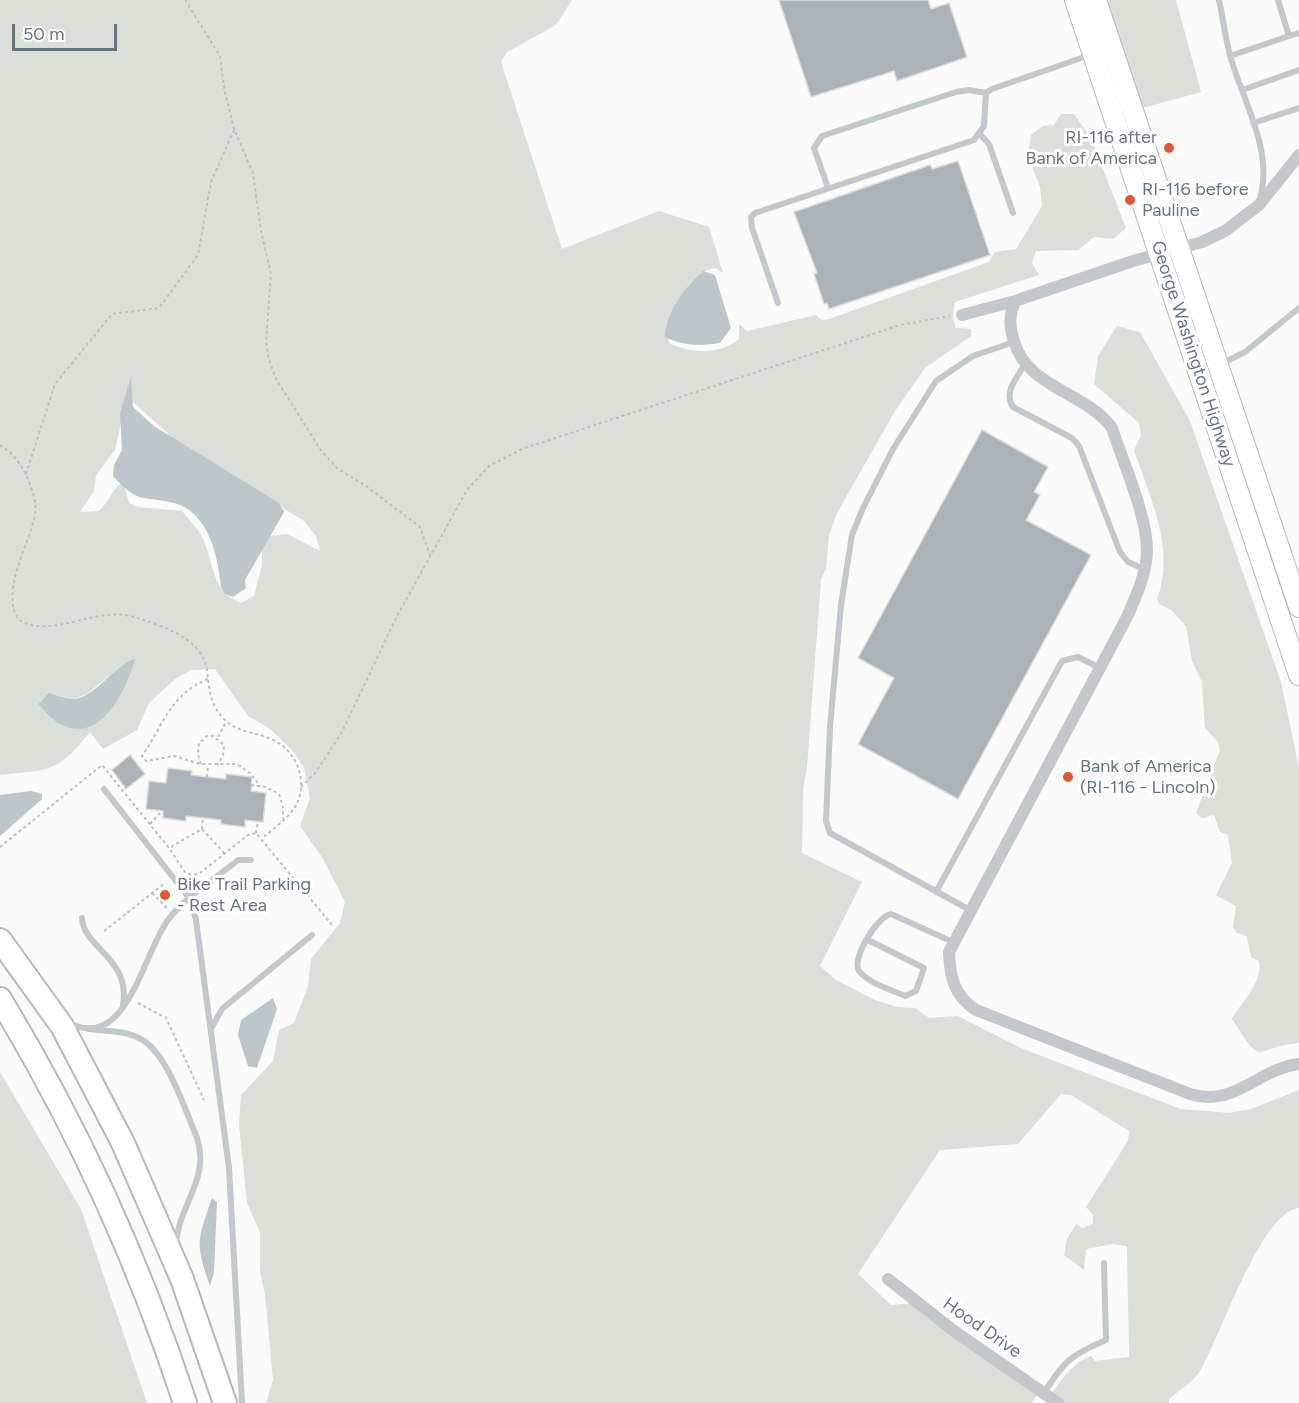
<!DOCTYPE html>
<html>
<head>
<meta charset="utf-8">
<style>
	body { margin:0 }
	#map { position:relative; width:1299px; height:1403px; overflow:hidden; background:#fafaf8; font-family:Figtree,sans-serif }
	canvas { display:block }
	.scale { position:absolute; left:12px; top:24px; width:105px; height:27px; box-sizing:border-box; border:3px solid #657683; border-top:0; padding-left:8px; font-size:18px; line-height:21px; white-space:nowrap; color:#657683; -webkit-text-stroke:4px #fff; paint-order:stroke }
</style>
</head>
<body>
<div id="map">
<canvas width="1299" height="1403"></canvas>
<div class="scale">50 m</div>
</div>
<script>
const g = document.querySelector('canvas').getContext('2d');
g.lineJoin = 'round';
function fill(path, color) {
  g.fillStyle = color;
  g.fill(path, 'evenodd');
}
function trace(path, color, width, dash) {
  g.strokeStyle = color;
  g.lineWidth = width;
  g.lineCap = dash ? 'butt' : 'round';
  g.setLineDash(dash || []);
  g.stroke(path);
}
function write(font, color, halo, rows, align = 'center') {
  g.font = font + ' Figtree,sans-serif';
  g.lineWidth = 6;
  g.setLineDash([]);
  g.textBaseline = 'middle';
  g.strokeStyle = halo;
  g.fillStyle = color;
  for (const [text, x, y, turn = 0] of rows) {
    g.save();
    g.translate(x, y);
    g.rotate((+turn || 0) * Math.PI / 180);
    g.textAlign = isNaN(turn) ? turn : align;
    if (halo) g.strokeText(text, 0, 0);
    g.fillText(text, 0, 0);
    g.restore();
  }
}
const green = new Path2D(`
	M0 0H572L556 25 507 52 501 62 562 249 659 211 709 227 723 273 715 268C711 269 705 270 702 273 690 281 664 329 669 343 690 354 720 355 739 339V324L747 331 816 315 822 320 829 319 989 262 995 252 1016 249 1042 206 1040 187 1028 156 1031 135 1043 126 1054 125 1061 114H1074L1091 138 1126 228 1113 239 1094 237 1078 250 1036 251 1032 263 1039 275 955 302 953 314 955 328 971 329V336L925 368 895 411 837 513 829 535 826 569 821 579 807 768 803 789 802 853 862 882 820 966 836 980 875 1000 897 1007 915 1008 929 1018 958 1016 1023 1049 1181 1109 1229 1113 1251 1109 1299 1090V1208C1261 1211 1220 1338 1200 1371 1193 1382 1178 1391 1169 1399V1403H1061L1051 1395C1061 1380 1073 1362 1091 1356L1095 1361 1129 1357 1127 1246 1113 1244 1086 1249 1084 1270 1064 1255 1067 1239 1076 1224 1082 1228 1093 1224V1215L1086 1207 1128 1141 1129 1131 1071 1095 1061 1094 1018 1144 940 1150 858 1274 891 1305 922 1303 1040 1390 1032 1403H266L273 1380 265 1295 260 1271V1232L247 1203 239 1125 241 1095 273 1061 279 1030 294 1023 308 986 311 959 340 923 345 902 322 857 300 826 310 798 304 768 293 751 269 728 248 716 215 669 191 670 175 679 149 703 137 730 103 749 90 732C56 774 51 769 0 775ZM126 400H131L176 441 304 521 316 536 320 551 287 534 262 537V565L254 596 241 603C210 591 215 563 202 537 198 528 188 519 182 511L138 507 129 503 123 481C113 488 109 502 99 511L80 512 94 491 96 475 115 450ZM126 662 61 725 38 704 49 694 74 699 87 694Z
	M1103 0H1176L1201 92 1139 109Z
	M1117 326 1140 332 1190 421 1281 682 1299 768V1043C1251 1047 1265 1070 1232 1019 1242 1001 1263 982 1259 961L1251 957 1247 936 1237 933 1233 927 1236 906 1216 895 1232 863 1228 835 1220 832 1214 815 1202 818 1196 813 1220 750 1218 742 1205 728 1202 682 1192 661 1186 626 1171 610 1159 604 1157 599C1176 551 1150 497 1134 450L1141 435 1139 423 1094 384 1098 356Z
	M0 1072 81 1209 147 1403H0Z`);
const water = new Path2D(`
	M703 271 715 275 731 328 720 343C702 346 682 346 665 337 666 311 684 289 703 271Z
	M131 377 133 407 154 426 279 503 284 512 245 580 246 588 233 597 225 594 221 587C218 557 209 512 174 503 142 495 139 505 113 476L114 465 122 450 120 413Z
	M135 659C127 687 102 745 62 725 53 721 45 711 38 704L49 693C56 695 65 698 72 699 94 700 113 665 135 659Z
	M31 791 42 794V799L0 836V795Z
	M273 998 277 1009 257 1068 248 1066 238 1035 241 1020Z
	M212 1198 217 1202 214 1273 210 1286C195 1242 197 1242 212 1198Z`);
const building = new Path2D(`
	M779 0H928L931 9 949 3 967 57 897 81 894 71 811 97Z
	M958 161 990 255 829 309 827 303 824 304 814 274 817 273 794 212 930 165 932 169Z
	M982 430 1048 467 1034 492 1040 495 1026 520 1091 555 958 799 858 744 894 678 858 658Z
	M130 755 145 774 126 789 112 770Z
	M168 768 192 771 191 775 226 779V774L252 777 251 791 266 793 263 822 245 820V827L221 824V820L186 816V821L163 818V811L146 809 149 781 166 783Z`);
const path = new Path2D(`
	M185 0 220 56 224 88 234 129 253 173 261 231 271 274 266 342 269 360 276 379 320 449 338 469 366 486 420 527 430 555
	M0 445C13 453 22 465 28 479 33 492 38 505 34 519 27 548 0 595 19 620 51 640 97 605 134 617 162 626 201 637 207 670 209 688 210 703 222 717 236 733 253 731 271 739 296 749 310 782 295 807 287 819 274 829 262 838
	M26 474 55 384 112 314 159 308 198 255 211 182 234 130
	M208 679C171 694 163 725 142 756L146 761 174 756 201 764H237L251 774 260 786
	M218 737 226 722
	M201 764 198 755 199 743 207 736H213L224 745 223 756 217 765
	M207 777 208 765
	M251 785 266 787 279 794 283 807V819
	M301 787 316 772 342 732 397 616 467 490 489 466 522 449 900 325 950 316
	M150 824 162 811
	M202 829 203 818
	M256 833 258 821
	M0 847 102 765 169 848 185 872 192 875 200 873 248 835 256 833 332 925
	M171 847 202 829 225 854
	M152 893 167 908
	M104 931 165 883
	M138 1003 166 1018 204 1100`);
const lane = new Path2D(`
	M1219 0C1223 18 1225 37 1230 55 1242 100 1274 150 1260 198
	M1289 36 1299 33
	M1230 56 1289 36 1278 0
	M1242 90 1299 70
	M1253 123 1299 108
	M980 134 989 144 1013 213
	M828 188 814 148 822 136 956 92 969 90 986 93
	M778 303 752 228 751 217 755 213 974 140 984 126 986 93 992 89 1090 55
	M1025 364C1017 377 1003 393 1013 407L1072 438 1079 446 1120 552 1128 562 1144 569
	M1221 364 1245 352 1299 308
	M104 789 190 899 196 920 229 1168 242 1403
	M936 892 1062 661 1078 657 1100 668
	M970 910 830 833 826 821 830 727 841 605 852 535 863 508 893 449 936 381 973 356 1014 342
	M82 918C83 948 131 958 123 1005
	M868 940 924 968 916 991 905 996C892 990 868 983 859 971 851 960 876 917 891 914L953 942
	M68 1022C126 1055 143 953 168 920 185 897 215 879 238 860H251
	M212 1027 222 1009 312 935
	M88 1029C104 1031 123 1030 139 1038 167 1051 185 1110 197 1138 211 1179 177 1207 176 1246
	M1044 1393C1064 1361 1071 1355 1106 1340L1104 1263`);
const street = new Path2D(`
	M1299 155 1259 205 1225 231 1202 242 1133 261 1015 301C1009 316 1009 326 1014 341 1027 388 1086 392 1112 428 1123 462 1147 516 1147 550 1147 573 1136 596 1127 617L949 952C950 977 954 996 976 1010L1190 1094C1235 1108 1257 1069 1299 1064
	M962 315 1015 301
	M888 1279 954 1331 1058 1403`);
const primary = new Path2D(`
	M1075 0 1299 675
	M1096 0 1299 607`);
const highway = new Path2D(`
	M0 940 62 1026 123 1143 182 1279 225 1403
	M0 999C77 1126 139 1262 185 1403`);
const markers = [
	[1169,148,6,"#e4572e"],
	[1130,200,6,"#e4572e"],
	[1068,777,6,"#e4572e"],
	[165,895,6,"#e4572e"]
];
const poiNames = [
	["RI-116 after",1157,138,"right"],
	["Bank of America",1157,159,"right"],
	["RI-116 before",1142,190],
	["Pauline",1142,211],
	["Bank of America",1080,767],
	["(RI-116 - Lincoln)",1080,788],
	["Bike Trail Parking",177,885],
	["- Rest Area",177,906]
];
const streetNames = [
	["George Washington Highway",1193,354,72],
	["Hood Drive",982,1328,35]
];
fill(green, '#dadfd7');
fill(water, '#bbc7cb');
fill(building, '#aab3b9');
trace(building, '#dcdcda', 1.5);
trace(primary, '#b5babe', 22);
trace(highway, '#b4b9bd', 26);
trace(path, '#bbbfc2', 2, [3, 3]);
trace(lane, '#c3c8cc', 6);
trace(street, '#c3c8cc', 12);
trace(primary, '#fff', 20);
trace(highway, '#fff', 22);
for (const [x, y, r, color] of markers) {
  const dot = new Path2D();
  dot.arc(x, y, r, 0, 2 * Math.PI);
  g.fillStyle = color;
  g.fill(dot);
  trace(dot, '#fff', 2);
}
write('18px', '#657683', '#fff', poiNames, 'left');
write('18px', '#657683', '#fff', streetNames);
</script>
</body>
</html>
